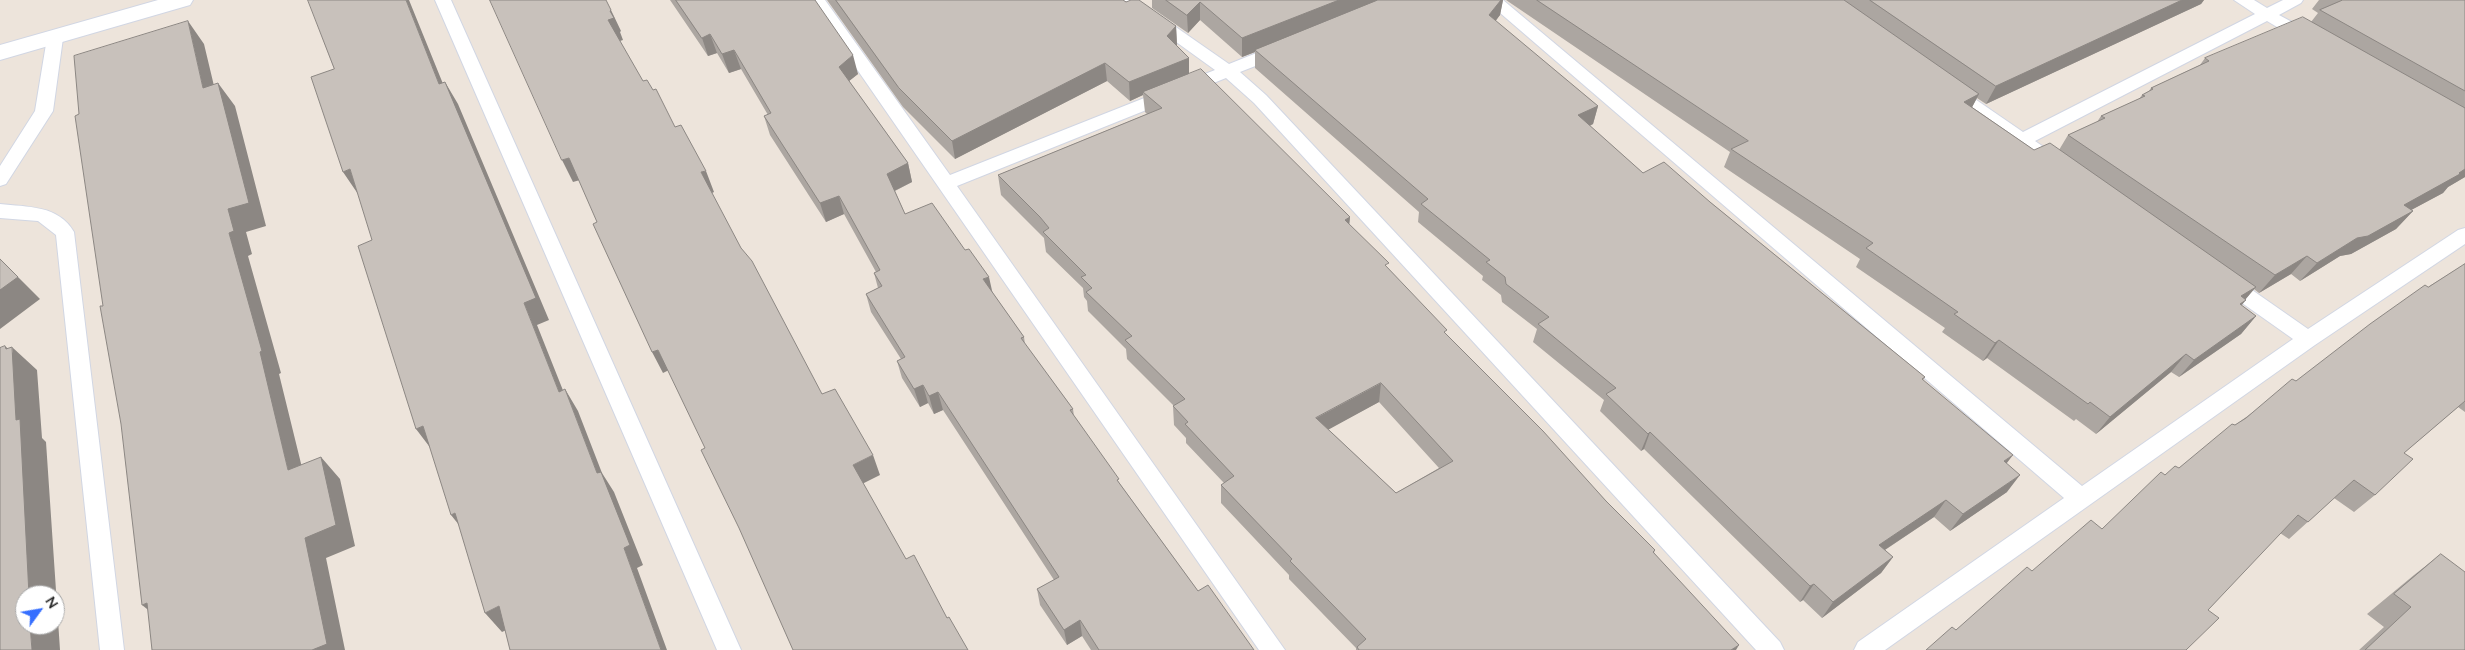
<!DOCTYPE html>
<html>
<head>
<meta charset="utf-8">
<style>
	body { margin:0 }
	#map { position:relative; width:2465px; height:650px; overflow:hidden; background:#ede4db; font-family:Lato,sans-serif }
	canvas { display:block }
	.north { position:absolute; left:15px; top:585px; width:50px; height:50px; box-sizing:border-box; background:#fff; border:1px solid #aaa; border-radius:50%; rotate:58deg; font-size:14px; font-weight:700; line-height:20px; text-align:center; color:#2a2a2a }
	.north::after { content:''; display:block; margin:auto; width:18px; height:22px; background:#366fff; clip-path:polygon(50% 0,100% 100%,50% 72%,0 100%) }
</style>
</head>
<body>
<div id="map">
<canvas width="2465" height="650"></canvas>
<div class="north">N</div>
</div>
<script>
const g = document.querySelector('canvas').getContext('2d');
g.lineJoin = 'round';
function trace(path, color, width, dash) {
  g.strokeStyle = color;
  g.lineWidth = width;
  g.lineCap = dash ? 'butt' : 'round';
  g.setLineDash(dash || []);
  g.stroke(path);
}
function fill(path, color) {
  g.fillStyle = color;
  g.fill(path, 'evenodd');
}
const service = new Path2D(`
	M435 0H451L741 650H717Z
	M809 0H825L950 175 1215 70 1118 0H1137L1229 64 1274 46H1286L1288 50 1286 54 1240 72 1266 95 1780 642 1784 650H1756L1254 103 1226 78 957 186 1285 650H1259Z
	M1485 0H1503L2082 486 2293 339 2218 286 2215 281 2218 276 2225 274 2232 276 2308 329 2458 230 2465 228V244L2315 345 1885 650H1854L1858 642 2064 498Z
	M2234 0H2254L2267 8 2283 0H2303L2301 3 2279 15 2314 34 2316 38 2314 42H2302L2267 21 2035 141 2064 161 2067 165 2064 169 2058 171 2052 169 1944 94 1941 90 1944 86H1956L2023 132 2255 14Z
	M55 33 61 34 63 38 53 111 6 184 0 186V166L35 111 47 38 49 34Z
	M0 204C27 207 59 205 74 232L124 650H100L56 235 38 221 0 218Z`);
const tertiary = new Path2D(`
	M158 0H193L190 5 0 60V45Z`);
const wall = new Path2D(`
	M670 0H815L858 74 849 81 908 163 912 182 895 191 905 214 992 292 1024 337 1025 344 1073 409 1074 416 1120 484 1198 591 1254 650H1091L1082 636 1067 645 1040 605 1037 589 1054 580 943 410 934 414 928 403 920 407 902 378 897 361 901 359 871 312 866 294 878 288 874 273 876 272 844 214 826 222 770 135 764 116 768 115 741 69 729 73 717 53 708 56Z
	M827 0H1123L1176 26 1177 45 1176 46 1189 58V74L1350 217 1349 224 1446 334 1606 501 1655 550 1654 553 1736 650H1356V648L1289 579V575L1221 503V485L1224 483 1186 443V438L1174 425 1173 406H1174L1127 359 1126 349 1088 311 1087 301 1084 297 1083 288 1046 252 1044 238 1001 195 998 175 1147 114 1145 112 1143 95 1130 101 1107 81 955 159 903 107ZM1379 402 1439 468 1396 493 1328 429Z
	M1152 0H1503L1500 15 1495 21 1598 106 1593 124 1590 126 1643 173 1710 202 1925 377 1923 380 2007 464V492L1950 531 1934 517 1885 550 1893 557 1881 573 1822 618 1803 600 1800 602 1644 449 1641 451 1600 411 1604 400 1533 342 1537 329 1502 302 1501 295 1482 280 1483 276 1418 222 1419 212 1255 68V52L1242 57 1200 20 1188 33 1152 8Z
	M1506 0H2204L2201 4 1986 104 1977 98 1972 107 2034 150H2059L2068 135 2097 122 2101 116 2139 99 2142 95 2149 91 2151 88 2200 65 2205 58 2311 22 2318 13 2312 9 2319 0H2465V177L2448 187 2443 193 2411 210 2413 211 2396 229 2351 254 2340 256 2300 281 2291 274 2259 293 2254 289 2241 305 2256 316 2241 334 2179 377 2171 372 2096 434 2076 419 2074 421 1987 358 1983 361 1942 332 1945 328 1856 267 1860 259 1724 167 1730 152Z
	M2465 264V412L2458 407 2404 453 2375 495 2354 512 2334 498 2289 539 2280 533 2208 610 1956 630 2032 571 2102 529 2165 475 2179 468 2235 425 2428 287Z
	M2441 554 2465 650H2359L2384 627 2367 614 2414 575Z`);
const shadedWall = new Path2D(`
	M406 0H409L452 106 439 84Z
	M1339 0H1384L1255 50V52L1242 57V38Z
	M1501 0H1503L1500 15 1486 34 1489 15Z
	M2182 0H2204L2201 4 1986 104 1996 86Z
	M1200 2V20L1188 33 1187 15Z
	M611 10 621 31 620 32 623 40 617 42 608 20 610 11Z
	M188 21 204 44 220 111 203 88Z
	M1176 26 1177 45 1167 55V36Z
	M710 34 717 53 708 56 702 38Z
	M734 50 741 69 729 73 722 54Z
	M853 55 858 74 844 85 839 67Z
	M1189 58V77L1143 92V95L1130 101 1129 82Z
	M1105 63 1107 81 955 159 952 141Z
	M445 82 458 104 549 320 537 325 572 413 559 392 524 303Z
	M218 83 235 106 266 226 246 232 252 254 248 256 281 373 279 374 308 492 288 470 229 233Z
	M1979 94 1969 113 1964 102Z
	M1598 106 1593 124 1573 133 1578 115Z
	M569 158 580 180 573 182 562 160Z
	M908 163 912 182 892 192 887 174Z
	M350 169 358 194 343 172Z
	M2465 169V177L2448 187 2443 193 2387 223 2404 205Z
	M706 171 714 192 710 194 701 172Z
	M839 196 844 214 826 222 820 203Z
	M2413 211 2396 229 2351 254 2340 256 2300 281 2317 263 2357 238Z
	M1350 217 1348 237 1345 220Z
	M2307 256 2291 274 2259 293 2275 275Z
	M0 259 40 299 0 329Z
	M989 277 993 295 983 279Z
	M2256 287 2243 302 2246 300 2231 318 2241 296Z
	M2256 316 2241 334 2179 377 2194 360Z
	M1999 340 1987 358 1983 361 1995 343Z
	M5 346 13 353 12 347 37 370 42 438 46 442 60 650H32L30 625H55V595H29L16 420Z
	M658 350 669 370 663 373 652 352Z
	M2186 354 2171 372 2096 434 2110 417Z
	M1381 383 1379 402 1315 437 1316 418Z
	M923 385 928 403 920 407 914 389Z
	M565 389 578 411 602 473 614 492 643 565 637 568 667 650H661L624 548 597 473Z
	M938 392 943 410 934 414 929 396Z
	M423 426 432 450 416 429Z
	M1650 432 1644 449 1641 451 1648 434Z
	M873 455 880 475 860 485 853 465Z
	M2013 455 2000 472 2004 461Z
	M321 457 340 479 355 546 326 558 345 650H312L305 538Z
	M2020 475 2007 492 1950 531 1963 514Z
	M1946 500 1934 517 1868 561 1879 545Z
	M455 513 467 535 451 515Z
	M1893 557 1881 573 1822 618 1833 602Z
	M1814 584 1803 600 1800 602 1810 586Z
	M147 603 167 625 142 605Z
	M499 606 515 626 502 632 485 613Z
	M1080 620 1082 636 1067 645 1064 630Z
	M1739 645 1736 650H1731Z`);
const building = new Path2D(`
	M308 0H406L439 84 445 82 536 298 524 303 559 392 565 389 597 473 601 472 630 545 624 548 661 650H510L499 606 485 613 455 513 451 515 423 426 416 429 358 246 372 240 350 169 343 172 311 77 334 69Z
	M490 0H606L611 10 610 11 614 18 608 20 643 81 647 80 653 90 656 89 675 127 681 125 706 171 701 172 741 248 752 261 822 394 835 389 873 455 853 465 906 559 914 555 947 618 949 617 968 650H793L739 528 701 450 705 448 658 350 652 352 593 224 597 222 569 158 562 160Z
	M676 0H815L853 55 839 67 908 163 887 174 905 214 932 203 965 250 969 249 989 277 983 279 1024 337 1021 338 1073 409 1070 410 1119 479 1117 480 1198 591 1208 585 1254 650H1099L1080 620 1064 630 1037 589 1059 577 938 392 929 396 923 385 914 389 897 361 905 357 866 294 882 286 874 273 880 270 839 196 820 203 764 116 771 113 734 50 722 54 710 34 702 38Z
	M836 0H1123L1126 2 1131 0H1139L1176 26 1167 36 1189 58 1129 82 1105 63 952 141 899 88Z
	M1166 0H1339L1242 38 1200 2 1187 15Z
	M1378 0H1501L1489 15 1598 106 1578 115 1643 173 1664 162 1710 202 1925 377 1922 379 2013 455 2004 461 2020 475 1963 514 1946 500 1879 545 1893 557 1833 602 1814 584 1810 586 1650 432 1648 434 1606 394 1616 388 1538 324 1549 317 1506 284 1505 277 1486 262 1490 260 1421 204 1428 199 1255 50Z
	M1537 0H1844L1979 94 1964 102 2034 150 2050 143 2256 287 2241 296 2246 300 2240 304 2256 316 2194 360 2186 354 2110 417 2090 402 2088 404 1999 340 1995 343 1954 314 1958 312 1866 248 1873 243 1731 149 1748 141Z
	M1870 0H2182L1996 86Z
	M2343 0H2465V91L2320 10Z
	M2303 17 2465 108V169L2459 173 2460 174 2404 205 2413 211 2368 236 2357 238 2317 263 2307 256 2275 275 2068 135 2105 118 2101 116 2145 96 2142 95 2153 89 2151 88 2209 61 2205 58Z
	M188 21 203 88 218 83 249 203 228 209 234 231 229 233 262 351 260 352 288 470 321 457 336 525 305 538 327 644 312 650H152L147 603 142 605 121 424 100 306H103L75 116 79 114 74 56Z
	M1201 69 1350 217 1345 220 1389 263 1385 265 1447 330 1444 332 1543 431 1606 501 1655 550 1653 552 1739 645 1731 650H1359L1357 647 1366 639 1290 561 1292 559 1221 485 1234 476 1185 424 1188 422 1173 406 1185 399 1125 340 1132 336 1086 292 1092 288 1081 277 1086 275 1043 232 1049 228 1040 217 998 175 1162 108 1143 92ZM1381 383 1453 461 1396 493 1316 418Z
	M0 259 18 277 0 290Z
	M2465 264V401L2404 453 2413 459 2375 495 2354 480 2308 522 2298 515 2208 610 2219 618 2186 650H1926L1952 627 1956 630 2027 567 2032 571 2091 520 2102 529 2161 472 2165 475 2175 466 2179 468 2232 424 2235 425 2246 418 2292 379 2296 381 2370 324 2425 285 2428 287Z
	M5 346 6 349 12 347 16 420 20 419 29 595H25V625H30L32 650H0V348Z
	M2441 554 2465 572V650H2365L2411 607 2394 594Z`);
trace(service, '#d1d6e3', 2);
trace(tertiary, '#d1d6e3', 2);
fill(service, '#fff');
fill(tertiary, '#fff');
fill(wall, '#aca6a1');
fill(shadedWall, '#8c8783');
fill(building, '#c8c1bb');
trace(building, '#8c8783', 1);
</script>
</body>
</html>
